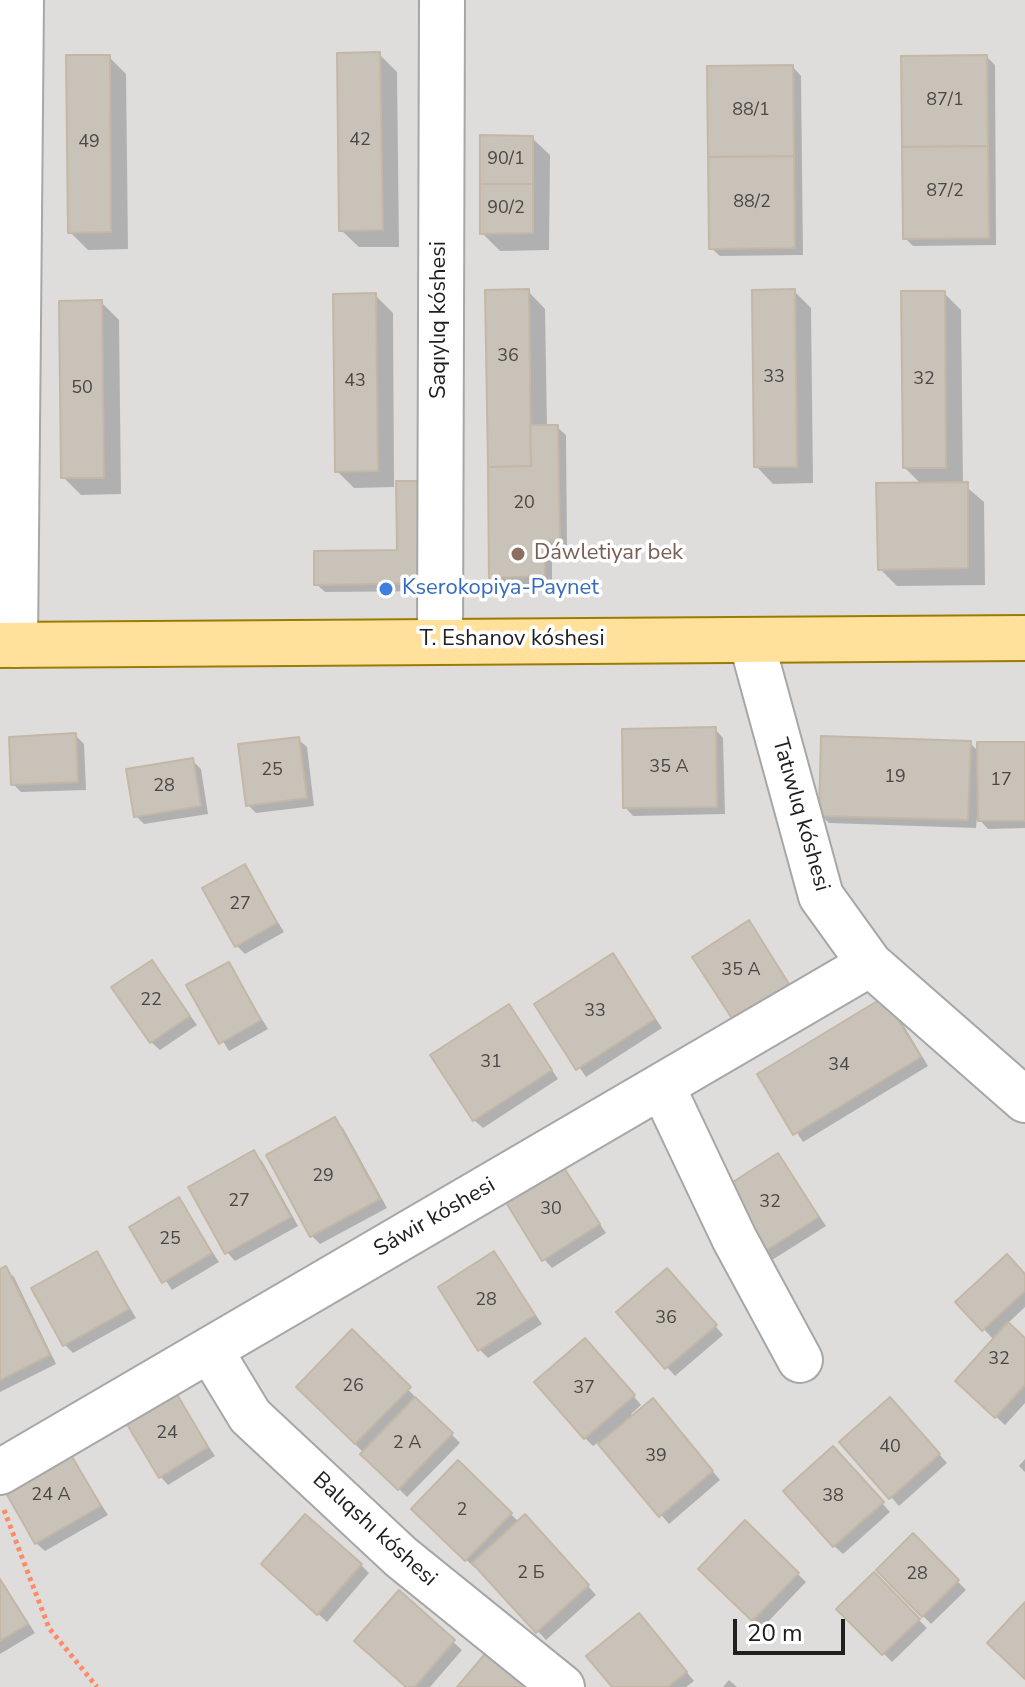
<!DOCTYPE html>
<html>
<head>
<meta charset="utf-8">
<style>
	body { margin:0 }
	#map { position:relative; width:1025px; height:1687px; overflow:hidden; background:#f1efe5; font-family:"Nunito Sans",sans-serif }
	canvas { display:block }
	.scale { position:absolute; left:733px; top:1619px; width:112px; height:36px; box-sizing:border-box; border:4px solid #202020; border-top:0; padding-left:10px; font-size:24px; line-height:28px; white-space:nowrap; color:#202020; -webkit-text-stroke:6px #fff; paint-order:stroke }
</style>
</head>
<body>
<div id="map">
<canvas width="1025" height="1687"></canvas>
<div class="scale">20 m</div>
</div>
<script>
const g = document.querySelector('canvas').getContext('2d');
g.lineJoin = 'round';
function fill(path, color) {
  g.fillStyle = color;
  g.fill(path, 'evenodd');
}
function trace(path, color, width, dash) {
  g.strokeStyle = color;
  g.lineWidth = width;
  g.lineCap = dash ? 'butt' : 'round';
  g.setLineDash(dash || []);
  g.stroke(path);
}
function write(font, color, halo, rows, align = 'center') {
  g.font = font + ' "Nunito Sans",sans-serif';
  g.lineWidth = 7;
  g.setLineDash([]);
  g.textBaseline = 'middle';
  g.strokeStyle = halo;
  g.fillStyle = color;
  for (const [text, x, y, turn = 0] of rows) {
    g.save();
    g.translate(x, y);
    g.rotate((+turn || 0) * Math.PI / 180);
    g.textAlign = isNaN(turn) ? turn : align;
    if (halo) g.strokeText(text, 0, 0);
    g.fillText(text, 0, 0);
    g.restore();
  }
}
const residential = new Path2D(`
	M0 0H1025V1687H0Z`);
const shadow = new Path2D(`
	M379 54 397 72 399 247H359L341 230Z
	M109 57 126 74 128 249 88 250 70 232Z
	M987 57 995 65 996 245 913 246 905 238Z
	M793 67 801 76 803 255 720 256 711 248Z
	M532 138 550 155 549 250 500 251 482 233Z
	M528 291 545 309 547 427H557L566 435 567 549H552V584L500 585 491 577Z
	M794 291 811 308 813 483 773 484 756 466Z
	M944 293 961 310 963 484 984 502 985 585 897 586 880 569 922 485 905 468Z
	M375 295 393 313 394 487 354 488 337 471Z
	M101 302 119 320 121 494 81 495 63 477Z
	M399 552 438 591 325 592 316 584Z
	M715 729 723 738 725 814 633 816 625 807Z
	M75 735 84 744 86 790 21 792 13 784Z
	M298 739 307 747 314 806 256 813 248 805Z
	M970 743 979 752 1025 744V828L988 829 977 817 976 828 829 823 821 815Z
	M192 760 201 769 208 814 144 824 136 816Z
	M244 867 284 932 245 954 237 946Z
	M749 923 796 993 742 1028Z
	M613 955 662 1028 586 1077 537 1004Z
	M152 962 197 1025 160 1050 151 1042Z
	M228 964 268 1029 229 1051 189 986Z
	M509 1006 558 1079 483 1128 474 1120Z
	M893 1008 928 1066 803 1142 759 1075Z
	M335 1119 343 1128 387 1208 320 1244 312 1236Z
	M254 1153 262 1161 298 1226 235 1261 227 1252Z
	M778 1155 826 1226 772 1260 763 1251Z
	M559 1163 606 1233 552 1268 544 1259Z
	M178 1199 219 1262 172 1290 131 1228Z
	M97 1253 136 1318 73 1353 65 1345Z
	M494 1254 542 1324 488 1358 480 1350Z
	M5 1269 14 1277 56 1364 0 1392V1271Z
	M1025 1276V1307L1007 1324 1025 1341V1403L1005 1425 966 1389 994 1340 958 1302Z
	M675 1279 723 1335 675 1376 619 1313Z
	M352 1332 460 1443 407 1497 299 1387Z
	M594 1349 641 1405 631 1414 634 1417 661 1409 720 1480 669 1524 599 1442 593 1446 585 1438Z
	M174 1394 215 1456 168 1485 160 1476Z
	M898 1408 947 1463 899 1506 891 1497Z
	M67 1451 108 1515 45 1551 36 1543Z
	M841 1457 890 1512 843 1554 834 1546Z
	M1025 1459V1472L1019 1466Z
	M458 1463 519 1522 533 1525 596 1595 546 1640 477 1565 475 1568 414 1509Z
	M745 1523 806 1582 762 1628 701 1569Z
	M913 1536 966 1590 931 1624 878 1570Z
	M361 1565 369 1573 327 1622 272 1572Z
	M874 1575 927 1628 892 1662 839 1609Z
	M0 1578 35 1633 0 1654Z
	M399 1593 462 1650 430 1687H408Z
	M647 1624 694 1681 686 1687H615Z
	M729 1680 737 1687H723Z`);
const building = new Path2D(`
	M380 52 383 230 339 231 337 53Z
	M66 55H110L111 232 68 233Z
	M987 55 988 146 902 147 901 56Z
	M793 65 794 156 708 157 707 66Z
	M480 135 533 136V184H480Z
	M988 146 989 238 903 239 902 147Z
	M794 156 795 248 709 249 708 157Z
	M480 184H533V233L480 234Z
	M529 289 531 466 488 467 485 290Z
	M795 289 797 467H754L752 290Z
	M901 291H945L946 468H903Z
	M376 293 378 471 335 472 333 294Z
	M102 300 104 478H61L59 301Z
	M530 425H558L560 541H544L545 576 489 578 488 467 531 466Z
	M396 481H430L431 583 314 585V551L397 550Z
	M968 482V568L878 570 876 483Z
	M716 727 717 807 623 808 622 729Z
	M76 733 78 782 11 785 9 737Z
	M821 736 971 741 968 820 819 816Z
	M299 737 307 798 246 806 238 744Z
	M977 742H1025V821H978Z
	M193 758 201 806 134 817 126 769Z
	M245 864 277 923 235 947 202 888Z
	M749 920 789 984 733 1020 692 957Z
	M613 953 655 1019 576 1070 534 1004Z
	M152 960 190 1016 150 1043 111 987Z
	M229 962 261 1020 219 1044 186 985Z
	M884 997 921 1057 793 1135 757 1074Z
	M509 1004 552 1070 473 1121 430 1055Z
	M335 1117 380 1199 310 1237 266 1155Z
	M254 1150 291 1217 225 1254 188 1187Z
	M778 1153 819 1217 762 1253 722 1189Z
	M559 1160 600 1224 542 1261 502 1196Z
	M179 1197 212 1253 162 1283 129 1227Z
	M97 1251 129 1309 63 1346 31 1288Z
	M494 1251 535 1315 478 1351 438 1287Z
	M1007 1254 1025 1274V1291L982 1331 955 1302Z
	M6 1266 50 1355 0 1380V1269Z
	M667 1268 717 1325 665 1369 616 1312Z
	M1008 1322 1025 1338V1385L995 1418 955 1381Z
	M352 1329 411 1387 355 1444 296 1387Z
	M585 1338 635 1395 584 1439 534 1382Z
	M175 1391 208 1447 159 1478 125 1421Z
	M415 1397 453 1433 398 1490 360 1454Z
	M890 1397 940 1454 889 1499 839 1442Z
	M653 1398 713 1471 659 1517 598 1444Z
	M833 1446 884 1502 833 1547 783 1491Z
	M67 1448 101 1506 35 1544 2 1486Z
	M458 1460 512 1513 465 1561 411 1509Z
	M305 1514 362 1564 317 1615 261 1564Z
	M525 1514 589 1585 536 1633 472 1563Z
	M745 1520 799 1573 752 1621 698 1569Z
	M913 1533 959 1580 922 1617 876 1570Z
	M874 1572 920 1619 882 1655 836 1609Z
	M0 1579 28 1624 0 1641Z
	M399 1590 455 1640 415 1687H406L354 1641Z
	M1025 1602V1679L987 1643Z
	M639 1613 687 1672 668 1687H612L586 1656Z
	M485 1654 525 1687H457Z`);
const path = new Path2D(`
	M4 1510 49 1628 97 1687`);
const minor = new Path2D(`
	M440 640 442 0
	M751 640 821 896 870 964 1025 1100
	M15 645 21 0
	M662 1086 734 1238 800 1360
	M210 1350 250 1416 401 1557 562 1687
	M0 1472 870 964`);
const major = new Path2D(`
	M0 645 1025 638`);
const markers = [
	[518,554,8,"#8d6e63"],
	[386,589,8,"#3f7fe0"]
];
const numberNames = [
	["87/1",945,101],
	["88/1",751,111],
	["42",360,141],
	["49",89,143],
	["90/1",506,160],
	["87/2",945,192],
	["88/2",752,203],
	["90/2",506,209],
	["36",508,357],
	["33",774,378],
	["32",924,380],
	["43",355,382],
	["50",82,389],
	["20",524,504],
	["35 А",669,768],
	["25",272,771],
	["19",895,778],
	["17",1001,781],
	["28",164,787],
	["27",240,905],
	["35 А",741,971],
	["22",151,1001],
	["33",595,1012],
	["31",491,1063],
	["34",839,1066],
	["29",323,1177],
	["27",239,1202],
	["32",770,1203],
	["30",551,1210],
	["25",170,1240],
	["28",486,1301],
	["36",666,1319],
	["32",999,1360],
	["26",353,1387],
	["37",584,1389],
	["24",167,1434],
	["2 А",407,1444],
	["40",890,1448],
	["39",656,1457],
	["24 А",51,1496],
	["38",833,1497],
	["2",462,1511],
	["2 Б",531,1574],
	["28",917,1575]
];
const streetNames = [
	["Saqıylıq kóshesi",440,320,-90],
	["T. Eshanov kóshesi",512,640],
	["Tatıwlıq kóshesi",800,815,74],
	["Sáwir kóshesi",435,1218,-30],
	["Balıqshı kóshesi",374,1530,42]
];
const educationNames = [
	["Dáwletiyar bek",534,554]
];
const shopNames = [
	["Kserokopiya-Paynet",402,589]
];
fill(residential, '#dedddc');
fill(shadow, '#0003');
fill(building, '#c9c2b8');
trace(building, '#c4b7a6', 2);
trace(minor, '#a7a7a7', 48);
trace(major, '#9b7c00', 48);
trace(path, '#ff8b68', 5, [4, 4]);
trace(minor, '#fff', 44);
trace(major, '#ffe19c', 44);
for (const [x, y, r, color] of markers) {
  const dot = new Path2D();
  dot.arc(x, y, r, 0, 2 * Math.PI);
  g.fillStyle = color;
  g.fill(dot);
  trace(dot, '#fff', 3);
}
write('18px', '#4a4846', null, numberNames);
write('22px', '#202020', '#fff', streetNames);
write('22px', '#785e54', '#fff', educationNames, 'left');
write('22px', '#366cbe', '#fff', shopNames, 'left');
</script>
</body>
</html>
